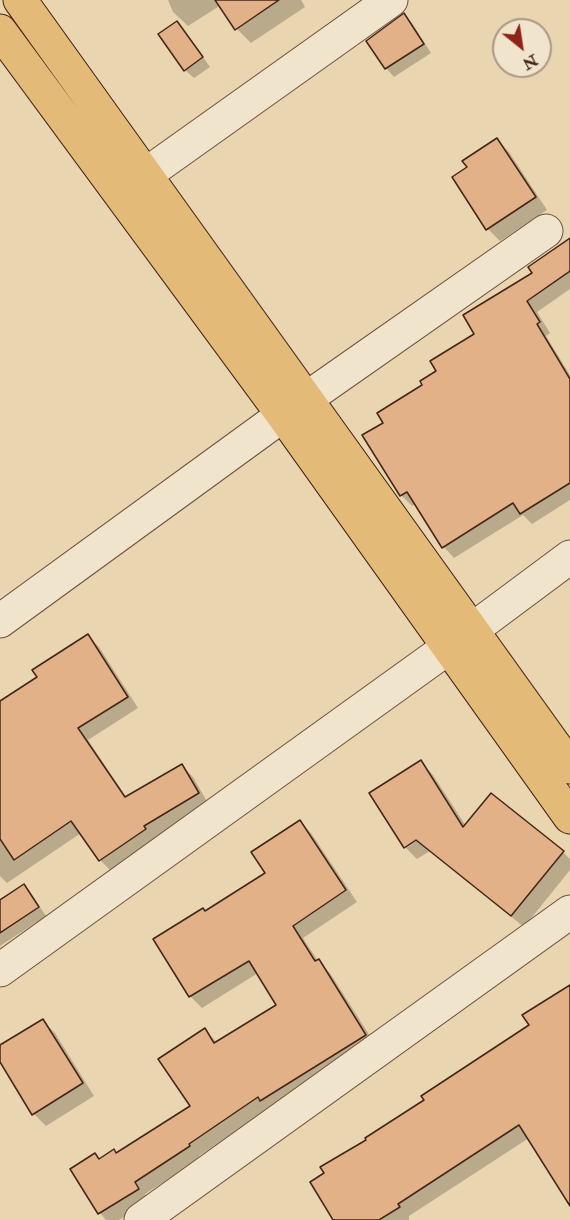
<!DOCTYPE html>
<html>
<head>
<meta charset="utf-8">
<style>
	body { margin:0 }
	#map { position:relative; width:570px; height:1220px; overflow:hidden; background:#e9d5b0; font-family:"IM FELL Double Pica",serif }
	canvas { display:block }
	.north { position:absolute; left:492px; top:18px; width:60px; height:60px; box-sizing:border-box; background:#f1e4cc; border:2px solid #ab9884; border-radius:50%; rotate:150deg; font-size:16px; font-weight:700; line-height:24px; text-align:center; color:#432518 }
	.north::after { content:''; display:block; margin:auto; width:21px; height:27px; background:#8f2418; clip-path:polygon(50% 0,100% 100%,50% 72%,0 100%) }
</style>
</head>
<body>
<div id="map">
<canvas width="570" height="1220"></canvas>
<div class="north">N</div>
</div>
<script>
const g = document.querySelector('canvas').getContext('2d');
g.lineJoin = 'round';
function fill(path, color) {
  g.fillStyle = color;
  g.fill(path, 'evenodd');
}
function trace(path, color, width, dash) {
  g.strokeStyle = color;
  g.lineWidth = width;
  g.lineCap = dash ? 'butt' : 'round';
  g.setLineDash(dash || []);
  g.stroke(path);
}
const shadow = new Path2D(`
	M168 0H301L305 7 251 43 237 29 221 5 188 26 173 12Z
	M404 15 412 23 431 53 394 77 386 68Z
	M177 23 185 31 210 67 194 78 185 70Z
	M497 140 509 152 547 210 500 241 488 229 454 178 469 168Z
	M570 249V289L537 312 550 333 546 336 570 375V500L532 524 523 515 454 558 444 547 416 504 412 506 401 495 364 436 385 423 476 334Z
	M88 636 99 647 138 708 88 740 127 798 182 766 193 777 209 805 154 838 156 841 111 871 100 860 81 833 7 883 0 876V703L39 678Z
	M421 762 433 775 466 826 563 852 570 859V870L524 927 430 851 417 859 405 847Z
	M300 822 311 833 357 902 303 938 318 961 330 973 377 1047 269 1109 199 1156 201 1158 145 1194 149 1201 119 1220H106L100 1213 72 1169 117 1155 192 1106 205 1030 217 1043 278 1005 258 973 202 1008 190 996 155 939 206 912 267 874Z
	M24 886 32 895 46 916 0 946V902Z
	M570 987V1197L529 1138 409 1216V1220H335L368 1140 531 1026Z
	M43 1021 55 1033 94 1096 46 1126 34 1114 0 1059V1047Z`);
const building = new Path2D(`
	M215 0H279L235 30Z
	M404 13 424 44 385 69 366 41Z
	M177 21 203 57 184 71 158 34Z
	M497 138 536 197 486 230 452 177 467 167 462 161Z
	M570 238V271L527 301 540 322 537 324 570 379V483L520 514 513 503 442 548 407 492 400 496 362 435 383 423 377 413 422 385 420 381 436 371 430 361 474 334 463 315 532 273 528 267Z
	M88 634 128 697 78 728 125 797 182 764 199 793 144 826 146 829 99 861 71 821 14 860 0 839V701L37 677 32 670Z
	M421 760 463 827 491 793 564 851 511 916 416 840 404 848 369 793Z
	M300 820 346 890 293 926 315 961 319 959 366 1035 260 1101 258 1097 189 1144 190 1146 135 1182 139 1189 98 1214 70 1169 95 1153 99 1159 114 1149 116 1153 190 1106 158 1059 205 1028 214 1043 276 1005 249 961 189 997 153 939 203 908 205 911 265 873 251 852Z
	M24 884 39 907 0 933V900Z
	M570 985V1206L519 1125 398 1204 400 1207 379 1220H333L310 1182 324 1173 320 1167 366 1140 365 1138 424 1100 421 1096 529 1025 522 1015Z
	M43 1019 83 1083 32 1115 0 1062V1045Z`);
const minor = new Path2D(`
	M124 190 391 0
	M0 621 283 415 546 231
	M0 970 449 647 570 557
	M141 1220 570 912`);
const major = new Path2D(`
	M20 0 570 767
	M0 31 283 415 570 817`);
fill(shadow, '#0003');
fill(building, '#e3b187');
trace(building, '#432518', 1.5);
trace(minor, '#6c513e', 35);
trace(major, '#432518', 35);
trace(minor, '#f1e4cc', 33);
trace(major, '#e4ba78', 33);
</script>
</body>
</html>
